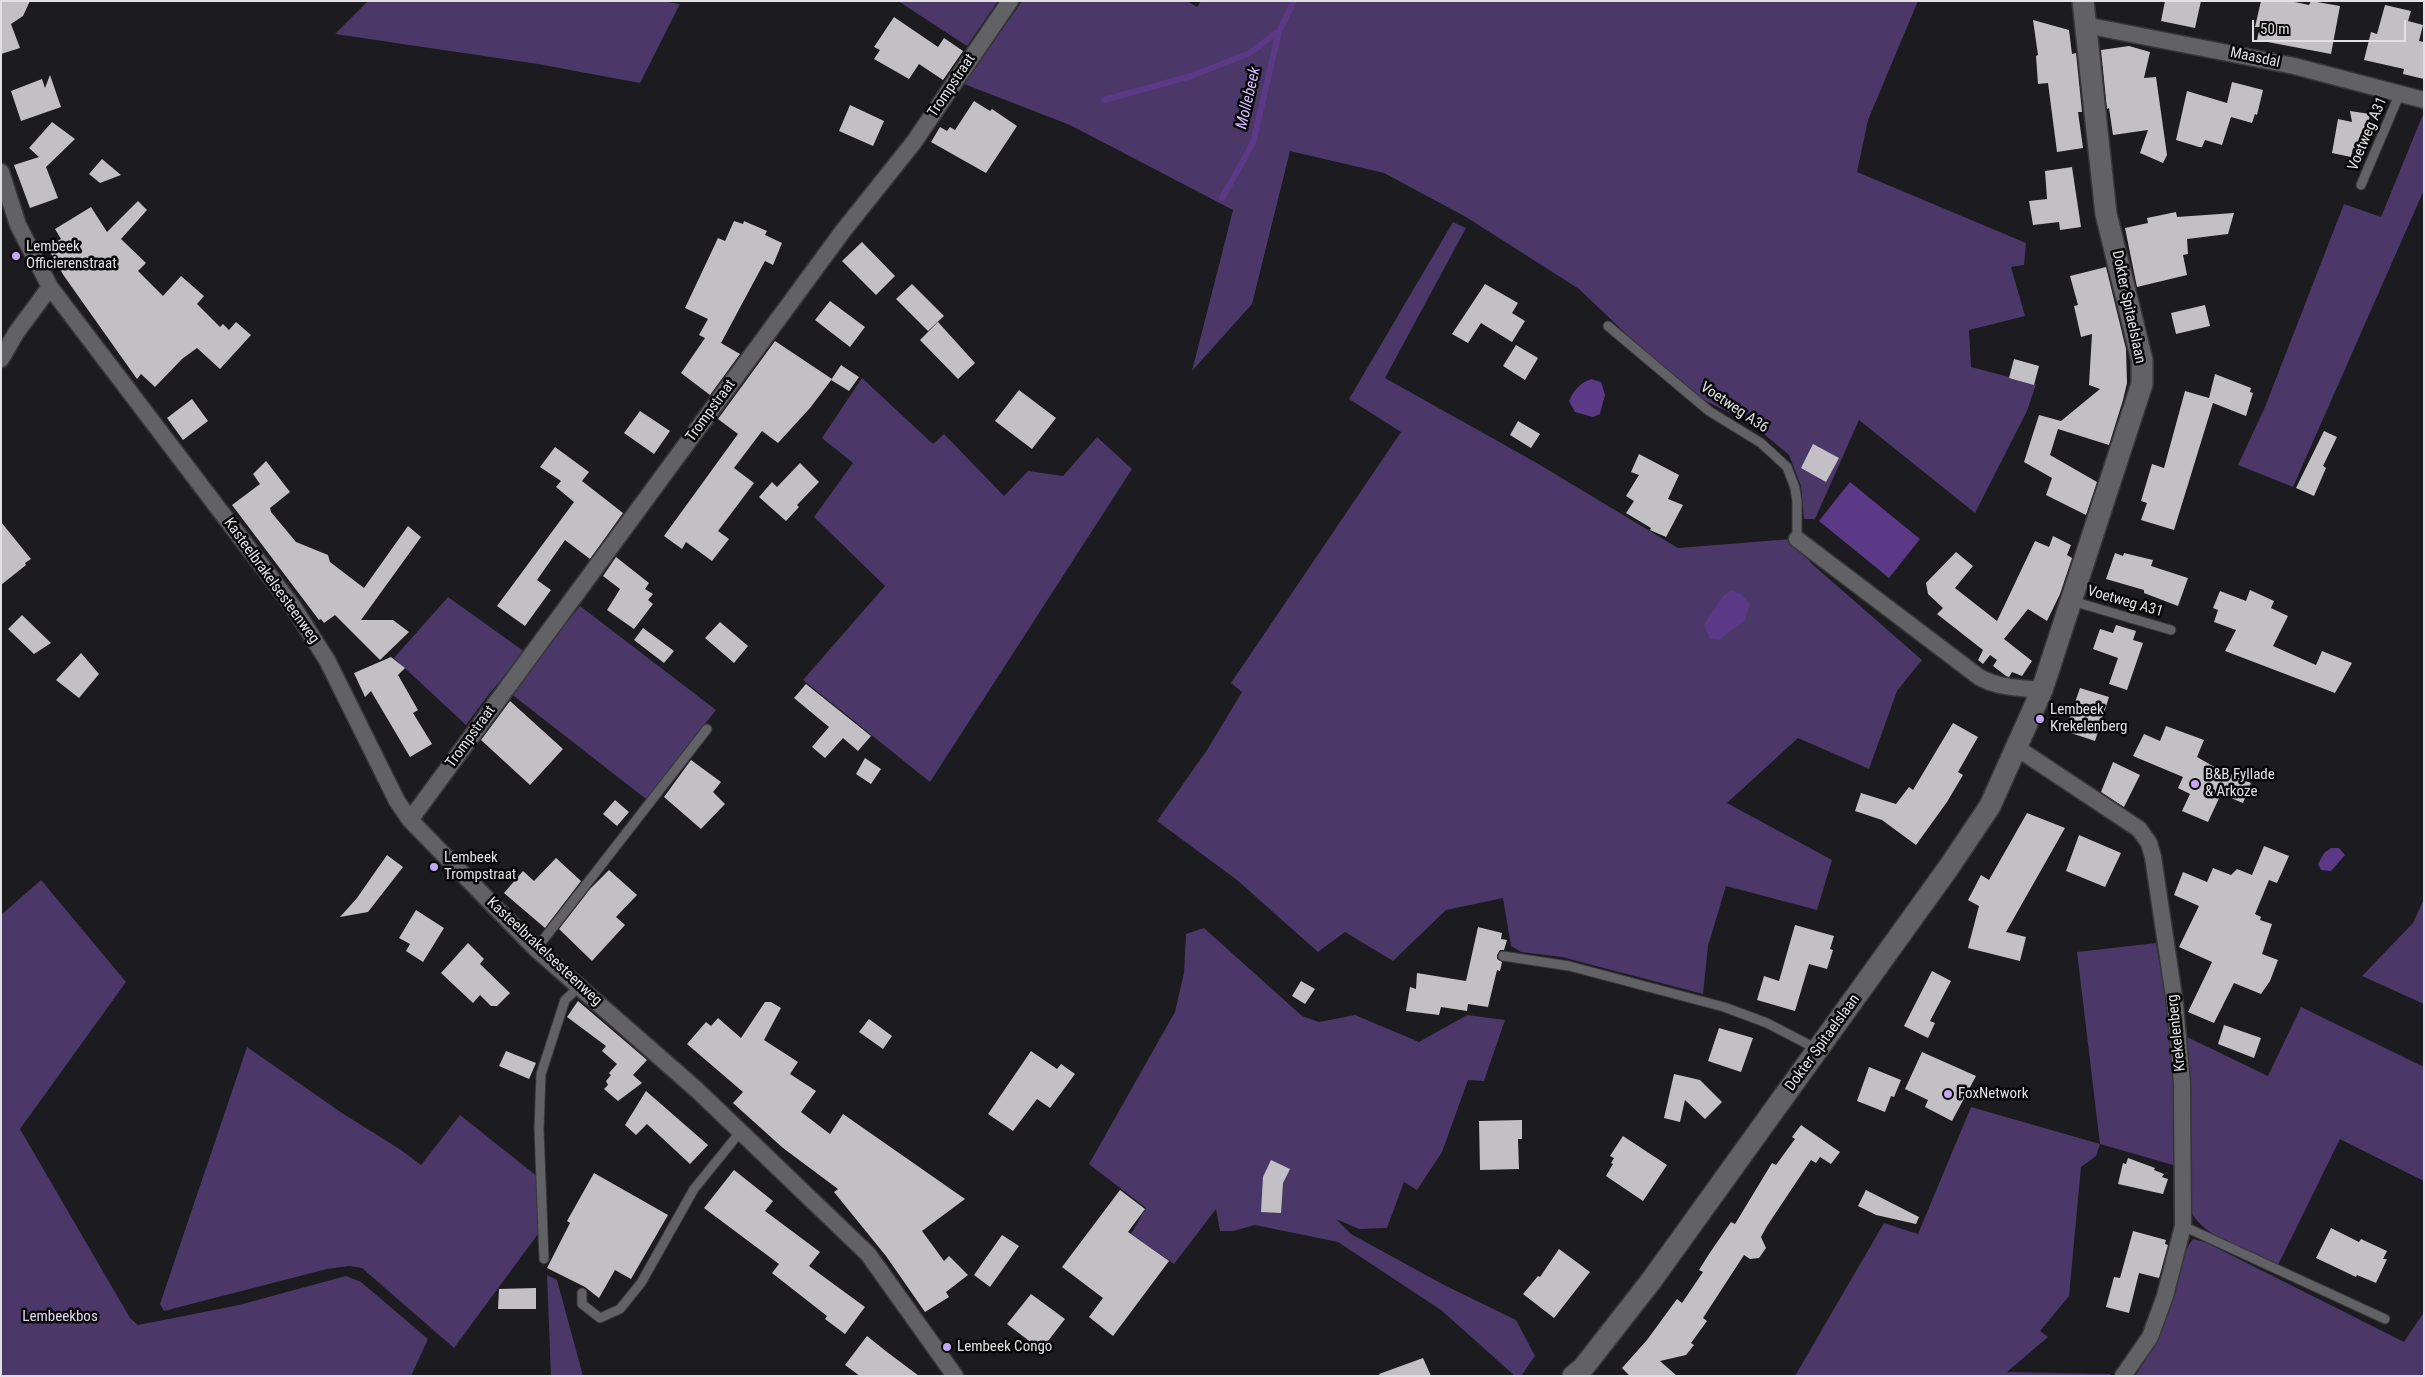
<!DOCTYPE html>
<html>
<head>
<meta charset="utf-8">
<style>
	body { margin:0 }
	#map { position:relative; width:2425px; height:1377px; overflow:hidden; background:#1c1b1f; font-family:"Roboto Condensed",sans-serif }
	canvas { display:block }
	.frame { position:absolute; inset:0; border:2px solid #e1e0e2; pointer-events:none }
	.scale { position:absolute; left:2252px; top:20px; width:154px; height:22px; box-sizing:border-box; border:2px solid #e1e0e2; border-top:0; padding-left:6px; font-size:15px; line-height:18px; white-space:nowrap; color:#e1e0e2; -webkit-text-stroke:4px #070608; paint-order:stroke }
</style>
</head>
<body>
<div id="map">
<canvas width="2425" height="1377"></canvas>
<div class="frame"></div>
<div class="scale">50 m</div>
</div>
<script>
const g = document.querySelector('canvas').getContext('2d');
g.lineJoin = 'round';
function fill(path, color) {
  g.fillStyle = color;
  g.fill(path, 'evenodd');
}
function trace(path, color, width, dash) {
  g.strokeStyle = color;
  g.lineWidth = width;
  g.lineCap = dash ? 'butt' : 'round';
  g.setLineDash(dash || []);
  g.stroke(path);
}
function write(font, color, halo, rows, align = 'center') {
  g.font = font + ' "Roboto Condensed",sans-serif';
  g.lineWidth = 5;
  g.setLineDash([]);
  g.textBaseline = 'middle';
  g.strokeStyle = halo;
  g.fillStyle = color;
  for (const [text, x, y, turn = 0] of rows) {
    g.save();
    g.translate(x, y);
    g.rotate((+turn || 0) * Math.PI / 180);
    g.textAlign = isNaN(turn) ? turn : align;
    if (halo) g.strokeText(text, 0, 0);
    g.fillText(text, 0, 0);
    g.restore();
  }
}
const green = new Path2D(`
	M368 1H661L680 4 640 83 538 64 335 34Z
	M898 1H998L967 46Z
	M1022 1H1187L1197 7 1201 1H1918L1868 120 1857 172 2026 243 2024 265 2011 267 2025 316 1969 330 1971 367 2036 384 2027 411 1975 513 1859 420 1815 519H1804L1801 486 1789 455 1752 424 1700 398 1643 350 1579 289 1466 217 1384 173 1290 151 1252 304 1192 371 1233 210 1070 125 964 84Z
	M2424 112V190L2293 487 2238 465 2265 407 2344 204 2381 217Z
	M1453 222 1466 228 1385 378 1535 462 1678 548 1792 539 1812 564 1922 660 1897 691 1869 769 1798 738 1727 803 1832 860 1817 910 1726 886 1708 946 1703 994 1562 957 1521 952 1511 946 1503 898 1446 910 1393 961 1345 932 1318 952 1237 880 1157 821 1207 750 1242 692 1231 683 1401 432 1349 399Z
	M862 378 933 444 944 434 1004 496 1028 471 1063 476 1097 437 1132 469 930 782 803 680 885 586 814 517 853 463 822 438Z
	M448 597 525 652 489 694 466 725 394 658Z
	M580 606 716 710 646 799 510 693Z
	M41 880 126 982 20 1129 130 1318 138 1325 239 1305 346 1276 361 1282 428 1339 411 1376H1V915Z
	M2424 899V1004L2362 976 2413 923Z
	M1204 928 1302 1016 1319 1022 1355 1015 1419 1042 1467 1015 1505 1020 1484 1081 1468 1080 1442 1152 1417 1190 1404 1182 1387 1228 1359 1229 1336 1219 1351 1234 1444 1285 1516 1320 1535 1356 1521 1376H1515L1441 1310 1338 1242 1255 1225 1233 1231H1220L1216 1209 1174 1264 1131 1234 1146 1208 1089 1164 1175 1012 1184 973 1186 934Z
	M2156 943 2174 1045 2178 1108 2173 1165 2100 1144 2096 1156 2081 1167 2069 1296 2040 1331 2048 1337 2007 1372 2111 1374 2110 1376H1795L1884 1223 1918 1234 1971 1107 2100 1144 2077 952Z
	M2301 1007 2424 1067V1181L2340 1139 2277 1267C2254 1255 2200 1235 2191 1211L2187 1037 2268 1076Z
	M247 1047 342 1113 401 1150 421 1165 460 1115 538 1177V1234L454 1348 362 1268 349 1266 327 1269 164 1311 160 1304Z
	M2193 1239 2205 1242 2404 1342 2424 1312V1376H2135C2147 1358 2159 1341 2165 1321 2174 1294 2176 1261 2193 1239Z
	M547 1275 557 1280 583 1376H551Z`);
const water = new Path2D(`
	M1591 379 1601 382 1605 395 1600 414 1593 417 1575 412 1569 401C1574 390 1580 383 1591 379Z
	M1850 482 1920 539 1889 578 1819 521Z
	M1731 590 1741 594 1750 604 1745 620 1719 640 1710 639 1704 625 1723 596Z
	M2331 848H2339L2345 855 2331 871 2321 870 2318 864 2324 853Z`);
const stream = new Path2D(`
	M1104 100 1191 76 1250 53 1279 31
	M1222 198 1253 143 1279 31 1294 1`);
const building = new Path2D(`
	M1 1H30L23 16 11 24 20 48 1 54Z
	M2165 1H2201L2195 28 2161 21Z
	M2261 1H2290L2309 5 2311 1 2340 6 2331 54 2257 40 2260 27H2255Z
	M2385 5 2411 11 2408 21 2423 25 2419 41 2424 42V79L2403 74 2404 69 2364 60 2371 32 2377 34Z
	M894 17 938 47 944 38 963 51 943 80 919 64 909 79 874 59 880 50 874 47Z
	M2033 20 2069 30 2072 54 2076 53 2082 112H2078L2083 148 2057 152 2048 83 2038 84 2036 56 2038 55Z
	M2129 46 2150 52 2144 78 2156 77 2167 155 2163 163 2140 153 2148 130 2113 135 2109 108 2107 109 2101 50Z
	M50 75 61 107 21 121 11 91 42 79 45 88Z
	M2232 82 2263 90 2257 115 2255 114 2252 123 2231 117 2222 145 2205 140 2202 147H2199L2176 140 2187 91 2227 103Z
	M974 101 990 111 992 109 1017 126 986 173 931 142 940 127 947 131 950 127 955 130Z
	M850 105 884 121 873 146 839 131Z
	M2350 111 2370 114 2362 163 2358 149 2353 148 2351 157 2332 153 2338 119 2352 122Z
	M52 122 75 139 46 167 58 198 30 208 14 165 39 157 29 148Z
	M102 159 121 175 100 183 89 174Z
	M2072 167 2081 227 2060 230 2059 222 2033 225 2029 201 2047 199 2045 171Z
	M138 201 147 210 121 239 146 263 138 271 163 296 181 276 204 296 197 304 220 327 223 324 229 330 236 322 251 335 220 369 197 348 182 359 155 387 141 374 137 379 64 276 47 247 61 239 55 229 91 207 107 232Z
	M2176 212 2177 217 2234 213 2228 234 2187 239 2188 254 2183 255 2187 275 2137 287 2125 228 2148 223 2147 218Z
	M734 221 743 224 744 221 767 231 765 235 782 243 773 265 765 261 721 343 740 354 710 395 681 373 705 338 699 335 708 319 685 308 718 238 725 241Z
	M862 242 895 276 876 295 842 261Z
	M2106 267 2126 349 2127 383 2123 400 2109 445 2058 429 2050 455 2097 482 2086 515 2046 495 2052 478 2024 462 2039 415 2061 421 2100 389 2089 385 2092 334 2081 337 2074 306 2078 305 2070 276Z
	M912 284 944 316 928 331 896 299Z
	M1485 284 1518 303 1512 313 1525 321 1512 342 1481 323 1468 343 1452 334Z
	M830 301 865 327 850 347 815 320Z
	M2205 305 2210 326 2176 334 2171 313Z
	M938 322 975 363 958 379 920 340Z
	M775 341 832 379 810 408 778 443 762 431 734 468 754 483 718 531 729 539 712 561 686 542 682 549 664 536 738 434 718 419Z
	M1516 345 1538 358 1525 380 1503 366Z
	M2014 359 2039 366 2034 385 2009 378Z
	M841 365 859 377 849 391 831 380Z
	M2215 374 2251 388 2250 392 2253 393 2246 416 2213 403 2174 530 2141 520 2147 503 2141 501 2152 464 2164 468 2185 391 2209 398Z
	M1019 390 1056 418 1032 449 995 421Z
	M192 399 208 421 183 440 167 418Z
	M640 411 670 431 654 454 624 433Z
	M1518 421 1540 434 1531 448 1510 435Z
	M2324 431 2337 437 2323 466 2326 468 2314 496 2296 488Z
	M1813 444 1839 458 1826 482 1801 468Z
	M555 447 589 472 582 481 623 513 590 559 565 540 537 580 551 590 525 626 497 606 574 502 556 487 561 481 540 467Z
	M1639 454 1679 475 1668 499 1683 505 1666 537 1650 530 1651 528 1626 513 1634 501 1626 496 1639 475 1631 472Z
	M266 461 290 492 270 508 271 512 296 542 328 555 330 562 364 588 408 526 421 537 361 620H393L409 632 380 660 335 615 324 623 321 619 319 620 232 505 260 484 253 474Z
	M800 463 819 482 797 505 799 507 786 521 759 497 772 482 777 487Z
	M1 522 31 559 25 563 26 565 1 585Z
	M2053 536 2071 545 2067 555 2072 558 2060 594 2047 621 2028 609 2004 639 2032 661 2022 676 2012 672 2009 677 2006 676 1993 666 1997 660 1990 655 1983 664 1978 660 1983 650 1937 614 1943 608 1928 594 1926 583 1956 552 1973 566 1955 588 1997 621 2035 541 2049 547Z
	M2115 553 2123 556 2124 553 2153 560 2151 566 2188 578 2178 606 2144 593V590L2106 579Z
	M616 557 649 583 645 589 653 594 648 600 653 604 634 629 607 610 620 589 603 576Z
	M2250 590 2274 601 2271 608 2288 616 2273 646 2316 665 2322 651 2352 663 2335 693 2225 651 2236 630 2214 622 2218 610 2213 608 2220 591 2246 601Z
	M22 615 51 643 34 654 8 629Z
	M720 622 748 646 734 663 705 638Z
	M2116 625 2136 631 2133 640 2143 643 2127 690 2109 684 2118 658 2093 649 2100 629 2113 633Z
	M643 628 674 651 664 663 634 640Z
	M81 653 99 674 79 698 56 680Z
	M391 657 405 668 398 675 418 710 413 713 432 744 410 757 371 691 365 697 354 673Z
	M806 684 871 736 858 751 843 738 825 758 812 747 829 727 794 698Z
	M2080 688 2109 697 2095 741 2065 731Z
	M510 701 563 749 530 785 481 740Z
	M1953 723 1978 737 1958 772 1963 775 1947 802 1916 845 1882 820 1855 811 1861 793 1896 804 1909 787 1913 790Z
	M2166 726 2204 740 2197 757 2218 769 2251 783 2243 803 2221 794 2208 822 2182 811 2190 794 2178 788 2183 777 2133 756 2144 734 2160 741Z
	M865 758 881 769 871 784 856 774Z
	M691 760 721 782 713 792 725 804 701 829 664 797Z
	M2113 762 2140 775 2124 807 2101 792Z
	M615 800 629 812 617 826 603 814Z
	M2027 813 2065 828 2006 932 2026 937 2020 961 1968 948 1979 906 1968 900 1981 875 1989 880Z
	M2079 835 2121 853 2105 887 2066 871Z
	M2264 846 2289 856 2277 883 2269 880 2255 914 2261 917 2260 920 2272 924 2262 954 2278 960 2270 981 2261 994 2234 983 2214 1023 2188 1012 2212 962 2179 947 2199 906 2174 895 2183 872 2207 882 2213 868 2231 875 2237 869 2252 875Z
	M387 855 403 867 368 912 340 917 357 898Z
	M556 858 581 881 545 928 504 893 523 871 534 881Z
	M609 870 637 895 616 917 625 925 592 961 559 929 590 889Z
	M416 910 444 928 423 962 406 951 410 944 399 938Z
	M1795 925 1834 936 1830 949 1833 950 1827 969 1809 964 1795 1011 1757 1000 1764 976 1779 981Z
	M1478 927 1502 933 1501 939 1507 940 1504 950H1500L1497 955V959L1502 962 1500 971 1497 970 1488 1007 1468 1004 1467 1011 1441 1007 1439 1015 1406 1011 1410 987 1416 989 1417 973 1466 981Z
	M468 943 484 959 480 964 510 993 497 1006H491L480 995 473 1003 441 973Z
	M1932 971 1951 981 1930 1021 1935 1023 1928 1038 1904 1026Z
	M1301 981 1315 989 1305 1004 1292 996Z
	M578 1001 647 1060 633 1075 642 1083 618 1101 604 1089 608 1085 606 1081 611 1075 609 1073 617 1064 602 1051 606 1046 567 1017Z
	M765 1002H771L781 1008 764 1040 798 1062 790 1074 816 1091 801 1112 830 1134 843 1114 965 1199 922 1231 944 1261 949 1256 968 1275 946 1292 949 1297 925 1312 886 1256 834 1192 838 1189 783 1148 733 1103 743 1092 687 1044 706 1022 711 1026 718 1018 741 1038Z
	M869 1019 892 1036 883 1049 859 1032Z
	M2224 1025 2261 1038 2254 1058 2218 1044Z
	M1719 1028 1753 1038 1741 1072 1708 1061Z
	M506 1051 536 1063 529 1079 499 1066Z
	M1031 1051 1057 1069 1061 1064 1075 1074 1050 1108 1037 1099 1013 1131 988 1114Z
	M1922 1052 1976 1076 1952 1121 1925 1107 1928 1100 1905 1089Z
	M1869 1067 1901 1080 1894 1097 1891 1096 1885 1112 1857 1101Z
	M1674 1074 1700 1080 1722 1102 1705 1119 1685 1100 1680 1122 1664 1118Z
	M646 1091 708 1145 690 1164 647 1124 636 1135 625 1125Z
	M1522 1120V1139H1518L1519 1169 1480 1170 1479 1121Z
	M1801 1125 1840 1152 1831 1164 1820 1157 1816 1163 1811 1160 1767 1226 1761 1237 1766 1248 1759 1258 1750 1259 1744 1255 1703 1318 1707 1321 1691 1343 1694 1345 1686 1355 1660 1361 1677 1376H1630L1622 1368 1647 1340 1677 1299 1682 1303 1703 1272 1699 1270 1709 1254 1731 1222 1735 1224 1772 1163 1776 1165 1795 1139 1792 1137Z
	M1623 1136 1667 1165 1643 1201 1606 1176 1613 1164 1611 1163 1614 1158 1610 1156Z
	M2128 1158 2155 1168 2154 1170 2164 1174 2162 1177 2168 1179 2163 1194 2118 1184 2123 1163 2126 1164Z
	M1271 1160 1290 1169 1283 1183 1281 1213 1261 1212 1263 1177Z
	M734 1170 773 1201 765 1211 820 1252 809 1266 865 1307 845 1334 825 1319 827 1316 772 1273 779 1264 704 1208Z
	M594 1173 668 1215 631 1279 615 1270 599 1298 585 1287 547 1268 570 1223 567 1221Z
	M1120 1190 1145 1209 1128 1232 1169 1261 1113 1336 1089 1317 1103 1298 1062 1267Z
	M1866 1190 1919 1217 1916 1224 1876 1215 1858 1206Z
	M2331 1228 2359 1242 2361 1239 2387 1251 2383 1259H2387L2376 1283 2357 1275 2356 1277 2316 1258Z
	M2133 1231 2166 1240 2165 1244 2168 1245 2159 1278 2139 1273 2129 1313 2106 1307 2114 1277 2120 1278Z
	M1002 1235 1019 1246 990 1287 974 1275Z
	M1559 1249 1590 1272 1554 1318 1523 1294 1538 1276 1540 1277Z
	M536 1288V1309H498L499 1289Z
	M1031 1294 1065 1319 1041 1350 1007 1324Z
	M867 1336 887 1352 919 1376H860L845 1365Z
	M1423 1358 1431 1376H1380L1379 1374Z`);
const service = new Path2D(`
	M2361 185 2400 93
	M1608 326 1709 411 1761 443 1787 467 1795 488 1797 502V539
	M2072 601 2171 630
	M536 949 707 729
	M1503 956 1569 966 1724 1007 1767 1023 1817 1049
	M2183 1226 2385 1319
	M544 1259 539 1129 541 1074 565 1000 579 987
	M582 1293V1304L600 1318 620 1309 641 1283 694 1189 741 1131`);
const minor = new Path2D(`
	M2085 25 2294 66 2424 100
	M1 172 18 225 50 287 294 608 327 660 397 801 410 820 536 949 697 1090 868 1254 955 1376
	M1 359 16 333 50 287
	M1797 539 1979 677C1998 688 2021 688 2042 690
	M2017 748 2139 829 2149 843 2153 857 2175 1004 2182 1083 2183 1226 2165 1296 2150 1337 2123 1376
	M410 820 843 231 914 142 1010 1`);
const tertiary = new Path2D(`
	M1573 1376 1583 1368 1651 1281 1949 867 1990 806 2042 690 2142 384V360L2106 214 2083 1`);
const markers = [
	[16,256,5,"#c3a7f2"],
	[2040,719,5,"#c3a7f2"],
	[2195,784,5,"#c3a7f2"],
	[434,867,5,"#c3a7f2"],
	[1948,1094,5,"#c3a7f2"],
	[947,1347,5,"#c3a7f2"]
];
const streetNames = [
	["Maasdal",2255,58,12],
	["Trompstraat",952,86,-56],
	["Voetweg A31",2368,134,-67],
	["Dokter Spitaelslaan",2128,307,78],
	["Voetweg A36",1734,408,34],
	["Trompstraat",711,411,-54],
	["Kasteelbrakelsesteenweg",271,581,54],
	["Voetweg A31",2125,602,16],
	["Trompstraat",471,737,-54],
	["Kasteelbrakelsesteenweg",544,952,43],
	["Krekelenberg",2177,1033,-96],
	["Dokter Spitaelslaan",1823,1043,-54]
];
const poiNames = [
	["Lembeek",26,247],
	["Officierenstraat",26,264],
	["Lembeek",2050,710],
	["Krekelenberg",2050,727],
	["B&B Fyllade",2205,775],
	["& Arkoze",2205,792],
	["Lembeek",444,858],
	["Trompstraat",444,875],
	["FoxNetwork",1958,1094],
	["Lembeek Congo",957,1347]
];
const parkNames = [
	["Lembeekbos",60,1317]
];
const waterNames = [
	["Mollebeek",1249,98,-77]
];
fill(green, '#4b3768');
fill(water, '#5b3986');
trace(stream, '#5b3986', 6);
fill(building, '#c2c0c5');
trace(service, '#373639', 11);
trace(minor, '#373639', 19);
trace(tertiary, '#373639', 24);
trace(service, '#626165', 9);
trace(minor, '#626165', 16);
trace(tertiary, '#626165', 21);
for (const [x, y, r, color] of markers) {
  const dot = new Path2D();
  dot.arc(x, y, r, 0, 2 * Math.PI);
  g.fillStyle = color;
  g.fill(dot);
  trace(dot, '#070608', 2);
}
write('15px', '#e1e0e2', '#070608', streetNames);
write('15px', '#e1e0e2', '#070608', poiNames, 'left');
write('15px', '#e1daf0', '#070608', parkNames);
write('italic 16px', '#d5bdfe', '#070608', waterNames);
</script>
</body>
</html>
